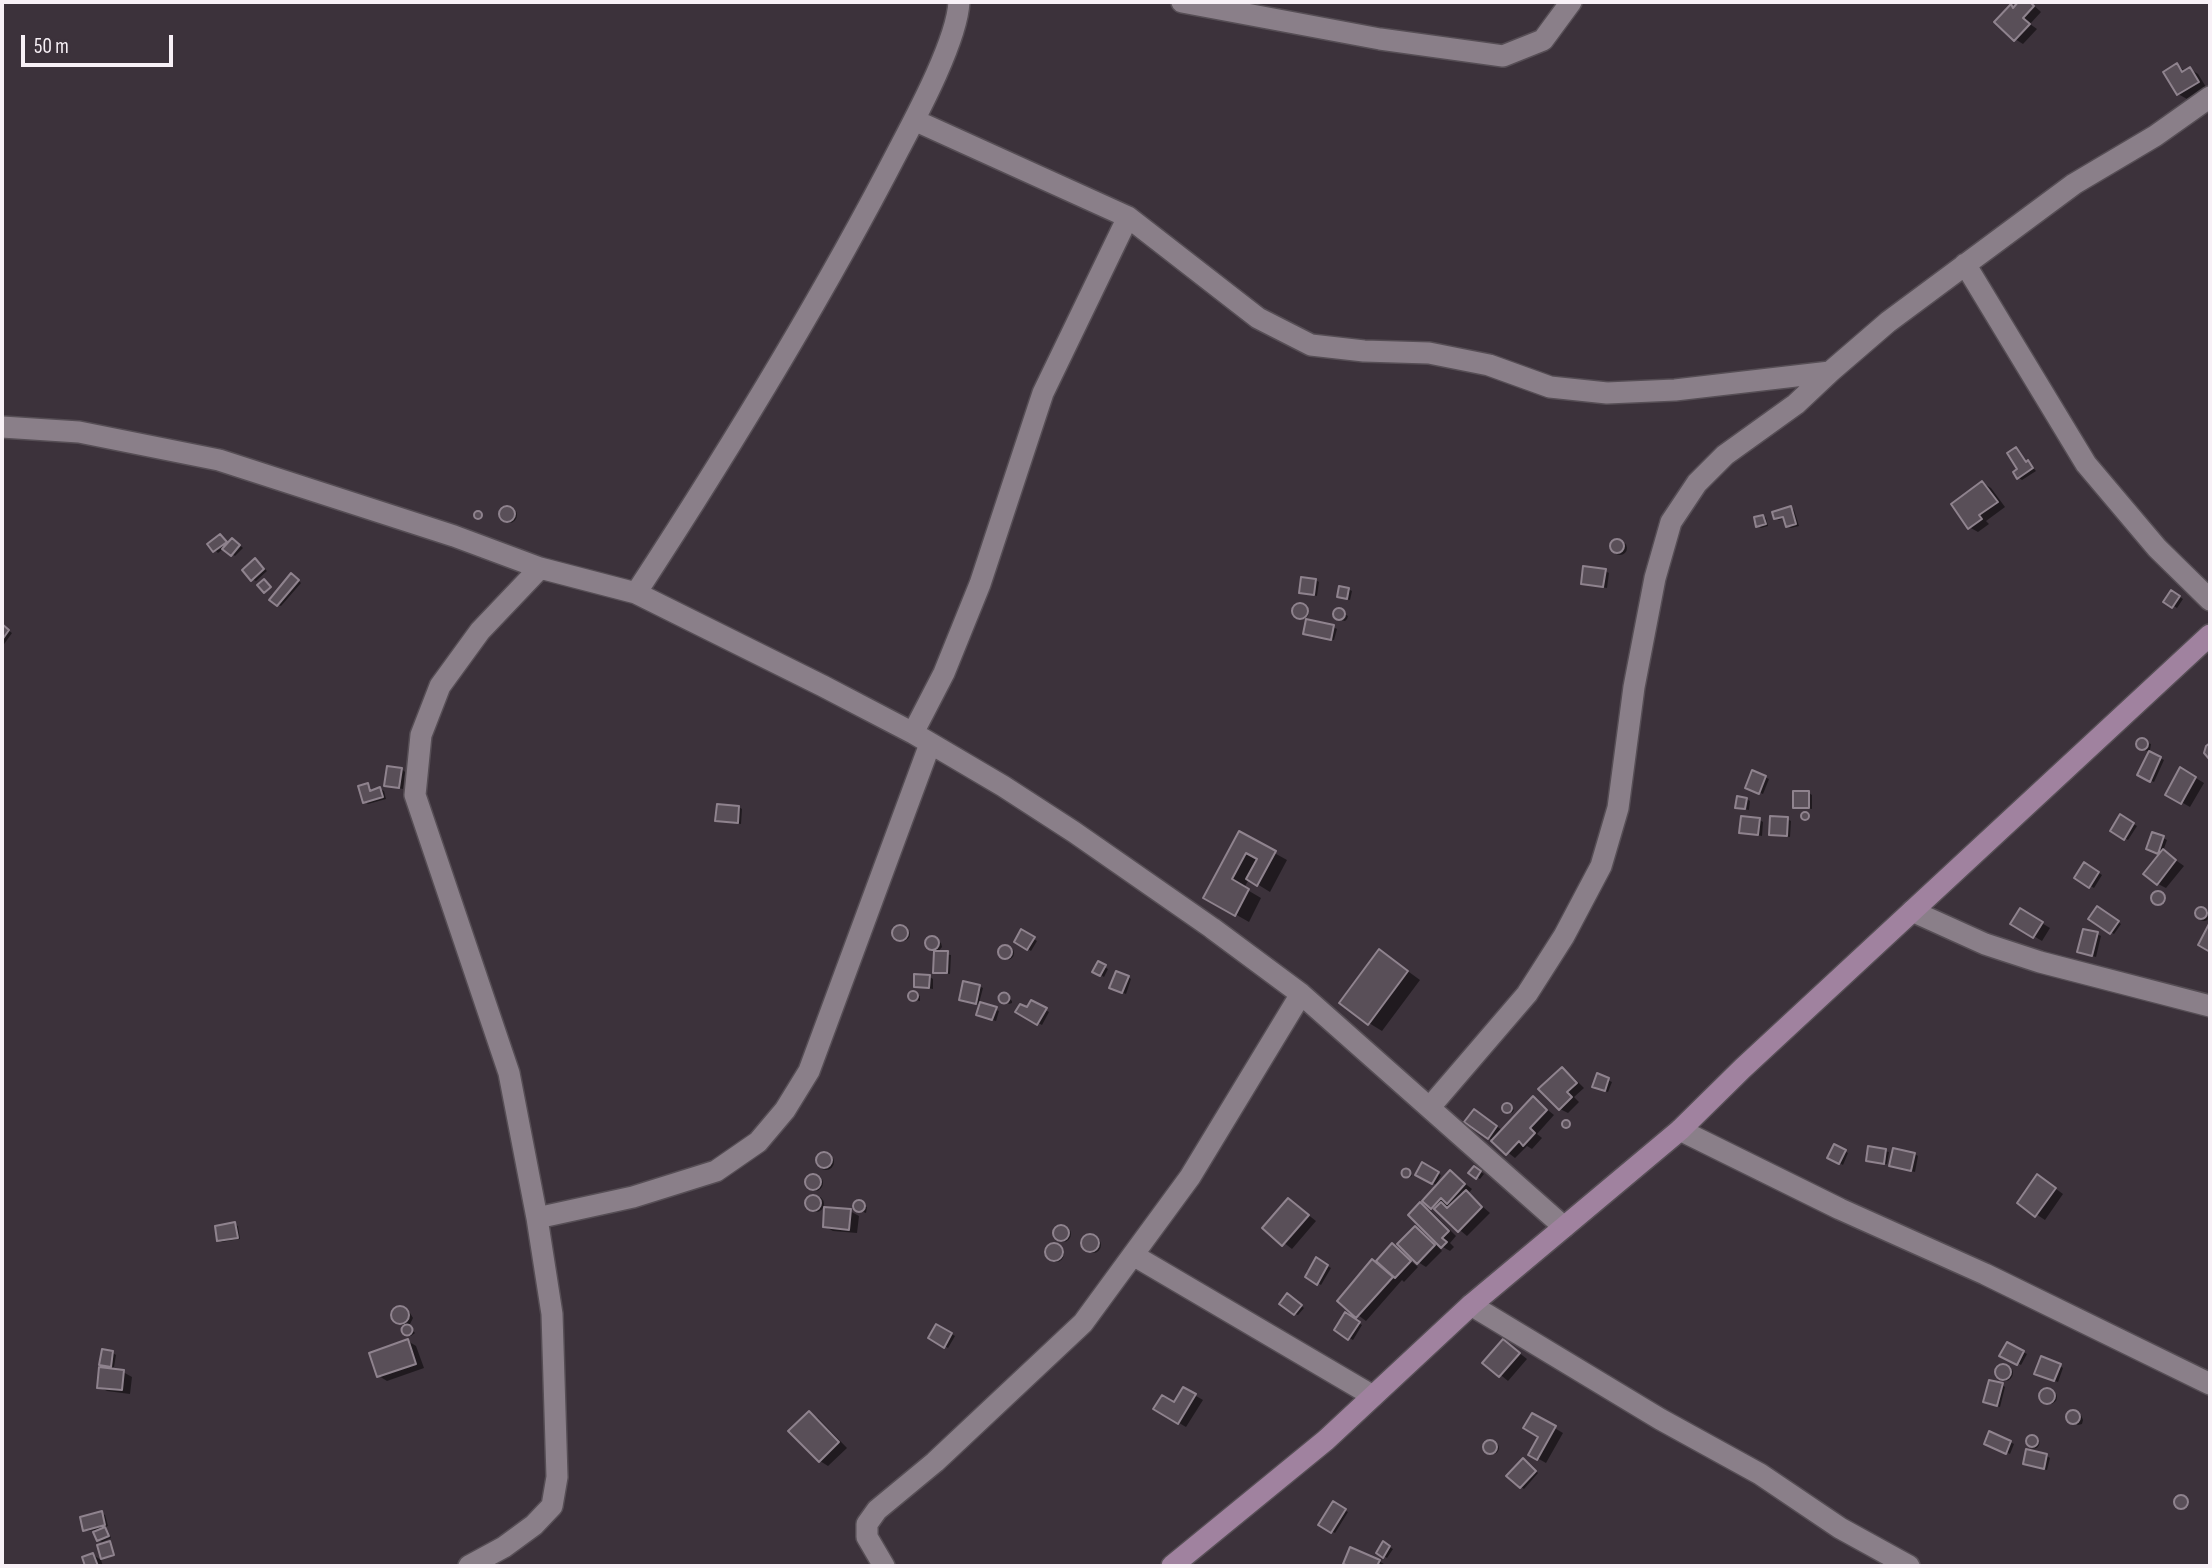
<!DOCTYPE html>
<html>
<head>
<meta charset="utf-8">
<style>
	body { margin:0 }
	#map { position:relative; width:2212px; height:1568px; overflow:hidden; background:#3c323b; font-family:"Sofia Sans Condensed",sans-serif }
	canvas { display:block }
	.frame { position:absolute; inset:0; border:4px solid #f8f1f7; pointer-events:none }
	.scale { position:absolute; left:21px; top:35px; width:152px; height:32px; box-sizing:border-box; border:4px solid #f8f1f7; border-top:0; padding-left:9px; font-size:21px; line-height:24px; white-space:nowrap; color:#f8f1f7; -webkit-text-stroke:5px #3c323b; paint-order:stroke }
</style>
</head>
<body>
<div id="map">
<canvas width="2212" height="1568"></canvas>
<div class="frame"></div>
<div class="scale">50 m</div>
</div>
<script>
const g = document.querySelector('canvas').getContext('2d');
g.lineJoin = 'round';
function fill(path, color) {
  g.fillStyle = color;
  g.fill(path, 'evenodd');
}
function trace(path, color, width, dash) {
  g.strokeStyle = color;
  g.lineWidth = width;
  g.lineCap = dash ? 'butt' : 'round';
  g.setLineDash(dash || []);
  g.stroke(path);
}
const shadow = new Path2D(`
	M2021 2H2030L2041 12 2030 24 2037 29 2023 44 2015 39 2011 6 2014 8Z
	M2177 65 2186 72 2190 69 2198 74 2206 87 2187 99 2178 94Z
	M2016 449 2036 471 2022 480 2019 478 2020 469Z
	M1983 483 1991 488 2005 507 1986 521 1989 524 1978 532 1969 527Z
	M501 515a8 8 0 1 1 16 0a8 8 0 1 1-16 0Z
	M1790 508 1794 510 1799 526 1791 528 1787 526 1785 518 1779 520 1775 518Z
	M1763 516 1766 518 1768 526 1761 528 1758 526Z
	M220 536 229 544 236 542 243 548 235 556 224 548 218 553 209 544Z
	M1613 548a7 7 0 1 1 14 0a7 7 0 1 1-14 0Z
	M258 562 267 571 256 581 252 579Z
	M1605 571 1609 573 1607 588 1583 583Z
	M295 577 301 583 281 606 278 605Z
	M1316 580 1319 582 1317 596 1301 592Z
	M1348 589 1352 591 1350 600 1339 596Z
	M2172 592 2183 599 2177 608 2166 601Z
	M1295 612a7 7 0 1 1 14 0a7 7 0 1 1-14 0Z
	M1337 610 1348 616 1347 619 1345 621 1337 619 1335 612Z
	M2 626 12 633 2 647Z
	M1333 627 1337 629 1334 640 1308 635Z
	M2139 740 2151 744 2150 750 2147 751 2139 747Z
	M2150 753 2164 760 2154 782 2139 775Z
	M402 769 405 772 403 789 386 785Z
	M2181 769 2204 783 2190 807 2167 794Z
	M1753 772 1769 779 1763 794 1747 787Z
	M367 785 372 792 380 789 384 791 386 799 368 804 365 802Z
	M1809 793 1812 795V809L1795 807Z
	M1747 799 1750 801 1749 810 1737 807Z
	M739 807 742 809 741 824 717 820Z
	M2120 817 2137 826 2128 840 2112 831Z
	M1787 819 1791 821 1790 837 1770 834Z
	M1760 820 1763 822 1762 836 1741 832Z
	M1240 834 1287 860 1270 892 1249 879 1244 888 1261 898 1249 922 1205 897Z
	M2163 838 2167 840 2163 851 2184 866 2166 888 2158 884 2161 854 2151 851Z
	M2085 864 2102 875 2094 888 2077 878Z
	M2154 899a6 6 0 1 1 12 0a6 6 0 1 1-12 0Z
	M2098 908 2121 924 2114 934 2090 919Z
	M2198 915a6 6 0 1 1 12 0a6 6 0 1 1-12 0Z
	M2020 910 2050 928 2042 941 2012 923Z
	M896 934a7 7 0 1 1 14 0a7 7 0 1 1-14 0Z
	M1022 931 1037 941 1031 951 1016 941Z
	M2097 934 2101 936 2096 957 2079 952Z
	M930 938H933L941 943 942 947 937 953 951 955 950 974 935 972 936 951 928 945Z
	M1000 953a7 7 0 1 1 14 0a7 7 0 1 1-14 0Z
	M1380 951 1420 980 1382 1031 1369 1023Z
	M1099 964 1108 969 1104 977 1095 971Z
	M930 977 933 979V989L916 986Z
	M1128 977 1131 979 1126 994 1114 989Z
	M979 986 983 988 979 1003 999 1011 996 1021 981 1016V1005L961 999Z
	M911 994 920 996V1001L911 999Z
	M1004 994 1012 1001V1003L1009 1004 1001 998Z
	M1032 1002 1049 1012 1042 1025 1017 1012 1028 1010Z
	M1562 1069 1570 1074 1584 1088 1574 1097 1579 1102 1568 1113 1560 1109Z
	M1598 1076 1612 1082 1608 1092 1597 1088Z
	M1533 1098 1554 1115 1537 1134 1542 1138 1532 1149 1527 1146 1515 1158 1489 1138 1483 1116 1503 1131Z
	M1507 1105 1514 1110 1512 1113 1505 1108Z
	M1835 1146 1848 1153 1843 1165 1829 1157Z
	M1870 1148 1889 1152 1887 1164 1871 1162Z
	M1915 1154 1918 1156 1915 1172 1891 1165Z
	M818 1162a8 8 0 1 1 16 0a8 8 0 1 1-16 0Z
	M1422 1165 1441 1175 1436 1185 1417 1174Z
	M1474 1168 1484 1174 1480 1179 1471 1173Z
	M1407 1170 1410 1172 1412 1176 1409 1178 1406 1176 1404 1172Z
	M1450 1172 1472 1189 1468 1194 1490 1213 1467 1236 1432 1207Z
	M807 1183a8 8 0 1 1 16 0a8 8 0 1 1-16 0Z
	M2045 1181 2063 1194 2045 1220 2019 1203Z
	M808 1204a8 8 0 1 1 16 0a8 8 0 1 1-16 0Z
	M1289 1200 1316 1221 1292 1249 1265 1228Z
	M858 1203 867 1207 866 1213 856 1209Z
	M1421 1204 1429 1209 1456 1236 1450 1243 1454 1247 1450 1251 1434 1242 1442 1251 1426 1267 1418 1262 1415 1228 1430 1237Z
	M850 1211 859 1216 857 1233 833 1231 824 1226Z
	M234 1224 238 1226 240 1239 222 1242 219 1240Z
	M1055 1234a8 8 0 1 1 16 0a8 8 0 1 1-16 0Z
	M1085 1245a8 8 0 1 1 16 0a8 8 0 1 1-16 0Z
	M1048 1254a8 8 0 1 1 16 0a8 8 0 1 1-16 0Z
	M1392 1246 1418 1267 1404 1282 1402 1280 1366 1321 1339 1301Z
	M1317 1260 1331 1268 1321 1285 1307 1277Z
	M1291 1298 1304 1308 1298 1315 1295 1314Z
	M401 1308 410 1313 413 1318 410 1324 405 1325 411 1329 415 1333 411 1336 404 1330 407 1327 395 1321 393 1315 395 1310Z
	M1345 1315 1362 1325 1353 1340 1336 1330Z
	M937 1326 955 1336 948 1348 930 1338Z
	M408 1341 416 1346 424 1368 387 1381 379 1376Z
	M1504 1341 1527 1359 1508 1381 1485 1362Z
	M2007 1344 2027 1354 2021 1365 2001 1355Z
	M113 1353 116 1355 114 1367 105 1366Z
	M1997 1373a8 8 0 1 1 16 0a8 8 0 1 1-16 0Z
	M2060 1366 2063 1368 2058 1382 2040 1375Z
	M123 1372 132 1377 130 1394 107 1391 99 1387Z
	M2002 1385 2005 1387 2000 1407 1988 1403Z
	M1184 1389 1203 1400 1186 1427 1155 1409 1174 1405Z
	M2043 1397a7 7 0 1 1 14 0a7 7 0 1 1-14 0Z
	M2073 1412 2081 1415 2083 1420 2082 1424 2078 1425 2068 1419V1415Z
	M809 1413 818 1418 847 1448 828 1466 820 1461Z
	M1532 1415 1563 1433 1546 1463 1530 1454 1540 1436Z
	M2028.5 1443a5.5 5.5 0 1 1 11 0a5.5 5.5 0 1 1-11 0Z
	M1487 1448a6 6 0 1 1 12 0a6 6 0 1 1-12 0Z
	M2010 1442 2014 1444 2010 1454 1986 1443Z
	M2047 1456 2050 1458 2047 1470 2025 1463Z
	M1527 1462 1538 1473 1524 1489 1521 1487Z
	M2177 1503a6 6 0 1 1 12 0a6 6 0 1 1-12 0Z
	M1333 1504 1348 1512 1335 1533 1320 1525Z
	M101 1513 105 1515 108 1526 102 1528 108 1531 111 1538 102 1542 98 1540 94 1530 88 1531 85 1529Z
	M1384 1544 1393 1549 1387 1558 1378 1553Z
	M93 1555 101 1560 103 1566H87L84 1558Z
	M1379 1561 1387 1566H1351L1345 1563Z`);
const building = new Path2D(`
	M2018 2H2030L2034 6 2023 18 2030 24 2014 41 1994 22 2011 4 2013 8Z
	M2177 63 2182 72 2190 67 2199 82 2177 95 2163 72Z
	M2016 447 2026 462 2028 460 2033 468 2017 479 2013 472 2017 469 2007 453Z
	M1982 481 1998 502 1979 515 1982 519 1968 529 1951 504Z
	M499 514a8 8 0 1 1 16 0a8 8 0 1 1-16 0Z
	M1791 506 1796 524 1786 527 1783 517 1774 519 1772 512Z
	M474 515a4 4 0 1 1 8 0a4 4 0 1 1-8 0Z
	M1763 515 1766 524 1756 527 1754 517Z
	M220 534 227 542 213 552 207 544Z
	M232 538 240 545 231 556 222 549Z
	M1610 546a7 7 0 1 1 14 0a7 7 0 1 1-14 0Z
	M255 558 264 569 251 581 242 570Z
	M1583 566 1606 569 1603 587 1581 584Z
	M291 573 299 580 277 606 269 600Z
	M1301 577 1316 579 1314 595 1299 593Z
	M264 579 271 587 264 593 257 585Z
	M1339 586 1349 588 1347 599 1337 597Z
	M2171 590 2180 596 2172 608 2163 602Z
	M1292 611a8 8 0 1 1 16 0a8 8 0 1 1-16 0Z
	M1333 614a6 6 0 1 1 12 0a6 6 0 1 1-12 0Z
	M1306 619 1334 625 1331 640 1303 634Z
	M2 624 9 630 2 640Z
	M2136 744a6 6 0 1 1 12 0a6 6 0 1 1-12 0Z
	M2210 743V760L2204 753 2206 746Z
	M2149 751 2161 757 2150 782 2137 775Z
	M387 766 402 768 399 788 384 786Z
	M2180 767 2196 777 2181 804 2165 795Z
	M1752 770 1766 776 1759 794 1745 788Z
	M368 783 370 791 380 787 383 797 363 803 358 786Z
	M1793 791H1809V808H1793Z
	M1737 796 1747 798 1745 809 1735 808Z
	M717 804 739 806 738 823 715 821Z
	M1801 816a4 4 0 1 1 8 0a4 4 0 1 1-8 0Z
	M2120 814 2134 823 2124 840 2110 831Z
	M1741 816 1760 818 1758 835 1739 833Z
	M1770 816 1788 817 1787 836 1769 835Z
	M1239 831 1276 851 1257 886 1246 879 1257 859 1246 853 1232 879 1249 889 1235 916 1203 898Z
	M2152 832 2164 836 2158 854 2146 849Z
	M2163 849 2176 860 2157 885 2143 874Z
	M2084 862 2099 872 2089 888 2074 878Z
	M2151 898a7 7 0 1 1 14 0a7 7 0 1 1-14 0Z
	M2097 906 2119 921 2110 934 2088 919Z
	M2195 913a6 6 0 1 1 12 0a6 6 0 1 1-12 0Z
	M2020 908 2043 922 2033 938 2010 924Z
	M2210 922V952L2198 945Z
	M892 933a8 8 0 1 1 16 0a8 8 0 1 1-16 0Z
	M1021 929 1035 937 1027 950 1014 942Z
	M2083 929 2098 932 2092 956 2077 952Z
	M925 943a7 7 0 1 1 14 0a7 7 0 1 1-14 0Z
	M998 952a7 7 0 1 1 14 0a7 7 0 1 1-14 0Z
	M1379 949 1408 971 1368 1025 1339 1003Z
	M934 951H948L947 973H933Z
	M1098 961 1106 965 1100 976 1092 972Z
	M1116 971 1129 976 1122 993 1109 988Z
	M914 974 930 975 929 988 914 987Z
	M963 981 980 985 976 1004 959 1000Z
	M908 996a5 5 0 1 1 10 0a5 5 0 1 1-10 0Z
	M998.5 998a5.5 5.5 0 1 1 11 0a5.5 5.5 0 1 1-11 0Z
	M1031 1000 1047 1008 1037 1025 1015 1012 1020 1004 1027 1007Z
	M980 1002 997 1007 992 1020 976 1015Z
	M1562 1067 1577 1083 1567 1092 1572 1097 1559 1110 1538 1089Z
	M1597 1073 1609 1078 1605 1091 1592 1087Z
	M1533 1096 1547 1110 1530 1128 1535 1133 1523 1146 1519 1141 1506 1155 1491 1141Z
	M1502 1108a5 5 0 1 1 10 0a5 5 0 1 1-10 0Z
	M1474 1109 1497 1126 1488 1139 1464 1122Z
	M1562 1124a4 4 0 1 1 8 0a4 4 0 1 1-8 0Z
	M1834 1144 1846 1150 1839 1164 1827 1158Z
	M1868 1146 1886 1149 1884 1164 1866 1161Z
	M1893 1148 1915 1153 1911 1171 1889 1166Z
	M816 1160a8 8 0 1 1 16 0a8 8 0 1 1-16 0Z
	M1422 1162 1439 1172 1432 1184 1415 1175Z
	M1474 1166 1481 1171 1476 1179 1468 1173Z
	M1401.5 1173a4.5 4.5 0 1 1 9 0a4.5 4.5 0 1 1-9 0Z
	M1450 1170 1465 1184 1447 1204 1441 1198 1431 1209 1422 1201Z
	M805 1182a8 8 0 1 1 16 0a8 8 0 1 1-16 0Z
	M2037 1174 2056 1188 2035 1217 2017 1203Z
	M1466 1190 1482 1207 1458 1232 1434 1209 1441 1202 1447 1208Z
	M805 1203a8 8 0 1 1 16 0a8 8 0 1 1-16 0Z
	M1288 1198 1309 1215 1282 1246 1262 1228Z
	M853 1206a6 6 0 1 1 12 0a6 6 0 1 1-12 0Z
	M1420 1202 1449 1231 1442 1238 1447 1242 1441 1248 1408 1215Z
	M824 1207 851 1209 849 1230 823 1227Z
	M235 1222 238 1238 217 1241 215 1226Z
	M1053 1233a8 8 0 1 1 16 0a8 8 0 1 1-16 0Z
	M1415 1226 1435 1245 1417 1264 1397 1244Z
	M1081 1243a9 9 0 1 1 18 0a9 9 0 1 1-18 0Z
	M1392 1243 1411 1261 1395 1278 1376 1261Z
	M1045 1252a9 9 0 1 1 18 0a9 9 0 1 1-18 0Z
	M1316 1257 1328 1265 1317 1285 1305 1277Z
	M1372 1259 1393 1277 1356 1318 1337 1301Z
	M1287 1293 1302 1305 1294 1315 1279 1304Z
	M391 1315a9 9 0 1 1 18 0a9 9 0 1 1-18 0Z
	M1345 1312 1360 1322 1348 1340 1334 1330Z
	M936 1324 952 1333 944 1348 928 1338Z
	M401.5 1330a5.5 5.5 0 1 1 11 0a5.5 5.5 0 1 1-11 0Z
	M408 1339 416 1364 377 1377 369 1353Z
	M1503 1339 1520 1353 1499 1377 1482 1363Z
	M2007 1342 2024 1351 2017 1365 1999 1356Z
	M102 1349 113 1351 111 1367 99 1365Z
	M2041 1356 2061 1364 2054 1381 2034 1374Z
	M1995 1372a8 8 0 1 1 16 0a8 8 0 1 1-16 0Z
	M99 1367 124 1370 122 1390 97 1388Z
	M1989 1380 2003 1383 1997 1406 1983 1402Z
	M1183 1387 1196 1394 1178 1424 1153 1409 1162 1395 1174 1402Z
	M2039 1396a8 8 0 1 1 16 0a8 8 0 1 1-16 0Z
	M2066 1417a7 7 0 1 1 14 0a7 7 0 1 1-14 0Z
	M809 1411 839 1442 819 1462 788 1431Z
	M1532 1413 1556 1426 1537 1460 1528 1455 1538 1437 1523 1428Z
	M1989 1431 2011 1441 2006 1454 1984 1444Z
	M2026 1441a6 6 0 1 1 12 0a6 6 0 1 1-12 0Z
	M1483 1447a7 7 0 1 1 14 0a7 7 0 1 1-14 0Z
	M2026 1449 2047 1454 2044 1469 2023 1464Z
	M1523 1458 1536 1471 1520 1488 1506 1476Z
	M2174 1502a7 7 0 1 1 14 0a7 7 0 1 1-14 0Z
	M1333 1501 1346 1509 1331 1533 1318 1525Z
	M102 1511 105 1525 83 1531 80 1517Z
	M105 1527 109 1536 97 1541 93 1532Z
	M110 1541 114 1555 101 1559 97 1545Z
	M1383 1541 1390 1546 1383 1558 1376 1553Z
	M1350 1547 1380 1560 1377 1566H1349L1343 1564Z
	M93 1553 98 1566H85L82 1557Z`);
const street = new Path2D(`
	M1182 2 1380 39 1503 56 1543 40 1571 2
	M914 120 1128 217 1258 318 1311 345 1364 351 1429 353 1489 365 1550 387 1607 393 1675 390 1830 372 1888 322 2074 184 2155 136 2210 97
	M1965 264 2086 464 2157 548 2210 600
	M2 427 79 432 219 460 454 536 540 568 636 593 823 686 913 733 1003 786 1074 832 1212 928 1301 994 1564 1227
	M636 593C730 449 820 302 899 149 918 113 957 40 959 2
	M913 733 944 673 980 584 1043 393 1128 217
	M1912 911 1985 944 2040 962 2210 1006
	M1430 1107 1527 994 1564 936 1601 866 1618 808 1634 687 1655 578 1671 522 1697 483 1725 455 1796 404 1830 372
	M1680 1130 1840 1209 1985 1274 2210 1384
	M537 1218 633 1197 716 1171 758 1142 785 1110 809 1071 930 744
	M1133 1255 1373 1396
	M1471 1305 1660 1419 1760 1474 1840 1528 1909 1566
	M469 1566 504 1547 534 1525 552 1506 557 1477 552 1314 537 1218 509 1073 415 795 421 735 440 686 480 631 540 568
	M884 1566 867 1537V1524L877 1510 935 1462 1083 1323 1190 1177 1301 994`);
const secondary = new Path2D(`
	M1172 1566 1326 1440 1471 1305 1680 1130 1743 1068 2210 635`);
fill(shadow, '#0007');
fill(building, '#594f58');
trace(building, '#8f838e', 2);
trace(street, '#564e55', 24);
trace(secondary, '#564e55', 24);
trace(street, '#8a7f89', 21);
trace(secondary, '#a0829f', 21);
</script>
</body>
</html>
